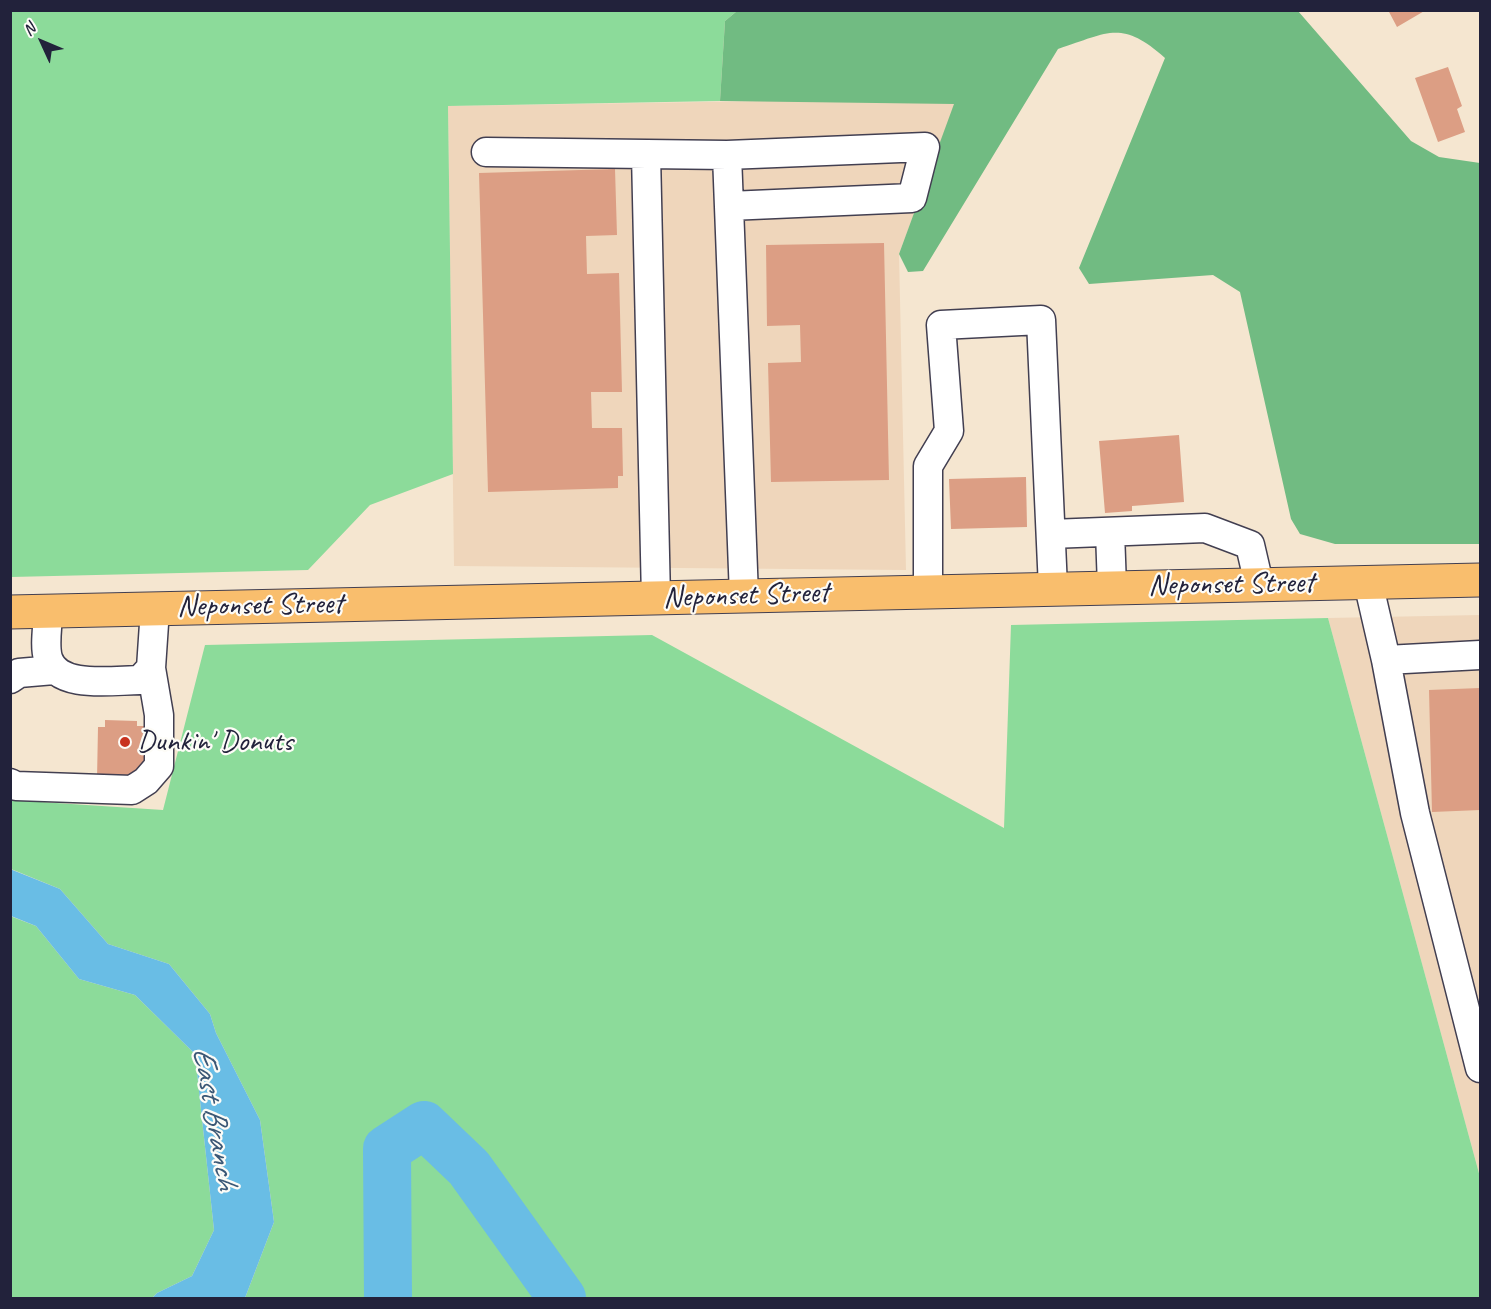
<!DOCTYPE html>
<html>
<head>
<meta charset="utf-8">
<style>
	body { margin:0 }
	#map { position:relative; width:1491px; height:1309px; overflow:hidden; background:#f5e6d0; font-family:Caveat,sans-serif }
	canvas { display:block }
	.frame { position:absolute; inset:0; border:12px solid #22223b; pointer-events:none }
	.north { position:absolute; left:12px; top:12px; width:60px; height:60px; -webkit-text-stroke:4px #fdfcf7; paint-order:stroke; rotate:314deg; font-size:16px; font-weight:700; line-height:24px; text-align:center; color:#22223b }
	.north::after { content:''; display:block; margin:auto; width:21px; height:27px; background:#22223b; clip-path:polygon(50% 0,100% 100%,50% 72%,0 100%) }
</style>
</head>
<body>
<div id="map">
<canvas width="1491" height="1309"></canvas>
<div class="frame"></div>
<div class="north">N</div>
</div>
<script>
const g = document.querySelector('canvas').getContext('2d');
g.lineJoin = 'round';
function fill(path, color) {
  g.fillStyle = color;
  g.fill(path, 'evenodd');
}
function trace(path, color, width, dash) {
  g.strokeStyle = color;
  g.lineWidth = width;
  g.lineCap = dash ? 'butt' : 'round';
  g.setLineDash(dash || []);
  g.stroke(path);
}
function write(font, color, halo, rows, align = 'center') {
  g.font = font + ' Caveat,sans-serif';
  g.lineWidth = 4.5;
  g.setLineDash([]);
  g.textBaseline = 'middle';
  g.strokeStyle = halo;
  g.fillStyle = color;
  for (const [text, x, y, turn = 0] of rows) {
    g.save();
    g.translate(x, y);
    g.rotate((+turn || 0) * Math.PI / 180);
    g.textAlign = isNaN(turn) ? turn : align;
    if (halo) g.strokeText(text, 0, 0);
    g.fillText(text, 0, 0);
    g.restore();
  }
}
const built = new Path2D(`
	M957 98 899 254 906 570 454 566 448 106Z
	M1480 615V1177L1328 618Z`);
const green = new Path2D(`
	M10 11H737L725 21 720 101 448 106 453 474 370 505 308 570 11 577Z
	M1328 618 1480 1177V1298H245L274 1222 260 1120 216 1033 210 1014 169 964 108 944 60 889 11 869 10 800 163 810 205 645 652 635 1004 828 1011 625Z
	M10 916 36 926 79 979 135 995 195 1054 214 1230 192 1276 157 1293 152 1298H11Z`);
const forest = new Path2D(`
	M737 11H1298L1411 141 1439 157 1480 163V544H1335L1300 534 1291 519 1240 292 1213 275 1089 284 1079 268 1165 58C1121 19 1108 33 1058 49L923 271 908 272 899 254 954 104 720 101 725 21Z`);
const water = new Path2D(`
	M10 869 60 889 108 944 169 964 210 1014 216 1033 260 1120 274 1222 245 1298H152L157 1293 192 1276 214 1230 195 1054 135 995 79 979 36 926 11 916Z`);
const river = new Path2D(`
	M388 1298 387 1149 424 1125 469 1168 562 1298`);
const building = new Path2D(`
	M1388 10H1426L1397 27Z
	M1448 67 1462 106 1457 109 1465 132 1438 142 1415 78Z
	M615 169 617 235 586 236 587 274 619 273 622 392H591L592 428H622L623 476H618V488L488 492 479 173Z
	M884 243 889 480 771 482 768 363 801 362 800 325 767 326 766 245Z
	M1179 435 1184 502 1132 506V511L1105 513 1099 441Z
	M1026 477 1027 527 951 529 949 479Z
	M1480 688V810L1432 812 1429 690Z
	M105 720 137 721V726H152L151 758 128 780 97 779 98 727H105Z`);
const minor = new Path2D(`
	M486 152 727 155 925 147 912 198 729 206
	M646 154 656 599
	M727 155 744 596
	M1110 532 1112 587
	M1051 534 1205 528 1250 545 1259 584
	M1368 582 1386 660 1480 655
	M928 591V466L949 431 941 325 1041 320 1053 588
	M48 612C48 625 44 645 48 658 58 690 113 680 140 680L151 668 155 609
	M1386 660 1415 813 1480 1068
	M10 679 19 673 54 670
	M10 783 16 786 132 790 146 781 159 766V715L151 668`);
const major = new Path2D(`
	M10 612 1480 580`);
const markers = [
	[125,742,6,"#c8321e"]
];
const streetNames = [
	["Neponset Street",1231,585,-1],
	["Neponset Street",746,596,-2],
	["Neponset Street",260,606,-1]
];
const poiNames = [
	["Dunkin' Donuts",137,742]
];
const waterNames = [
	["East Branch",214,1118,80]
];
fill(built, '#efd6bb');
fill(green, '#8cdb9a');
fill(forest, '#71bb82');
fill(water, '#69bde5');
trace(river, '#69bde5', 48);
fill(building, '#dc9e84');
trace(minor, '#423f51', 31);
trace(major, '#423f51', 35);
trace(minor, '#fff', 28);
trace(major, '#f9be6d', 33);
for (const [x, y, r, color] of markers) {
  const dot = new Path2D();
  dot.arc(x, y, r, 0, 2 * Math.PI);
  g.fillStyle = color;
  g.fill(dot);
  trace(dot, '#fdfcf7', 2);
}
write('30px', '#22223b', '#fdfcf7', streetNames);
write('30px', '#22223b', '#fdfcf7', poiNames, 'left');
write('italic 32px', '#3b5876', '#fdfcf7', waterNames);
</script>
</body>
</html>
